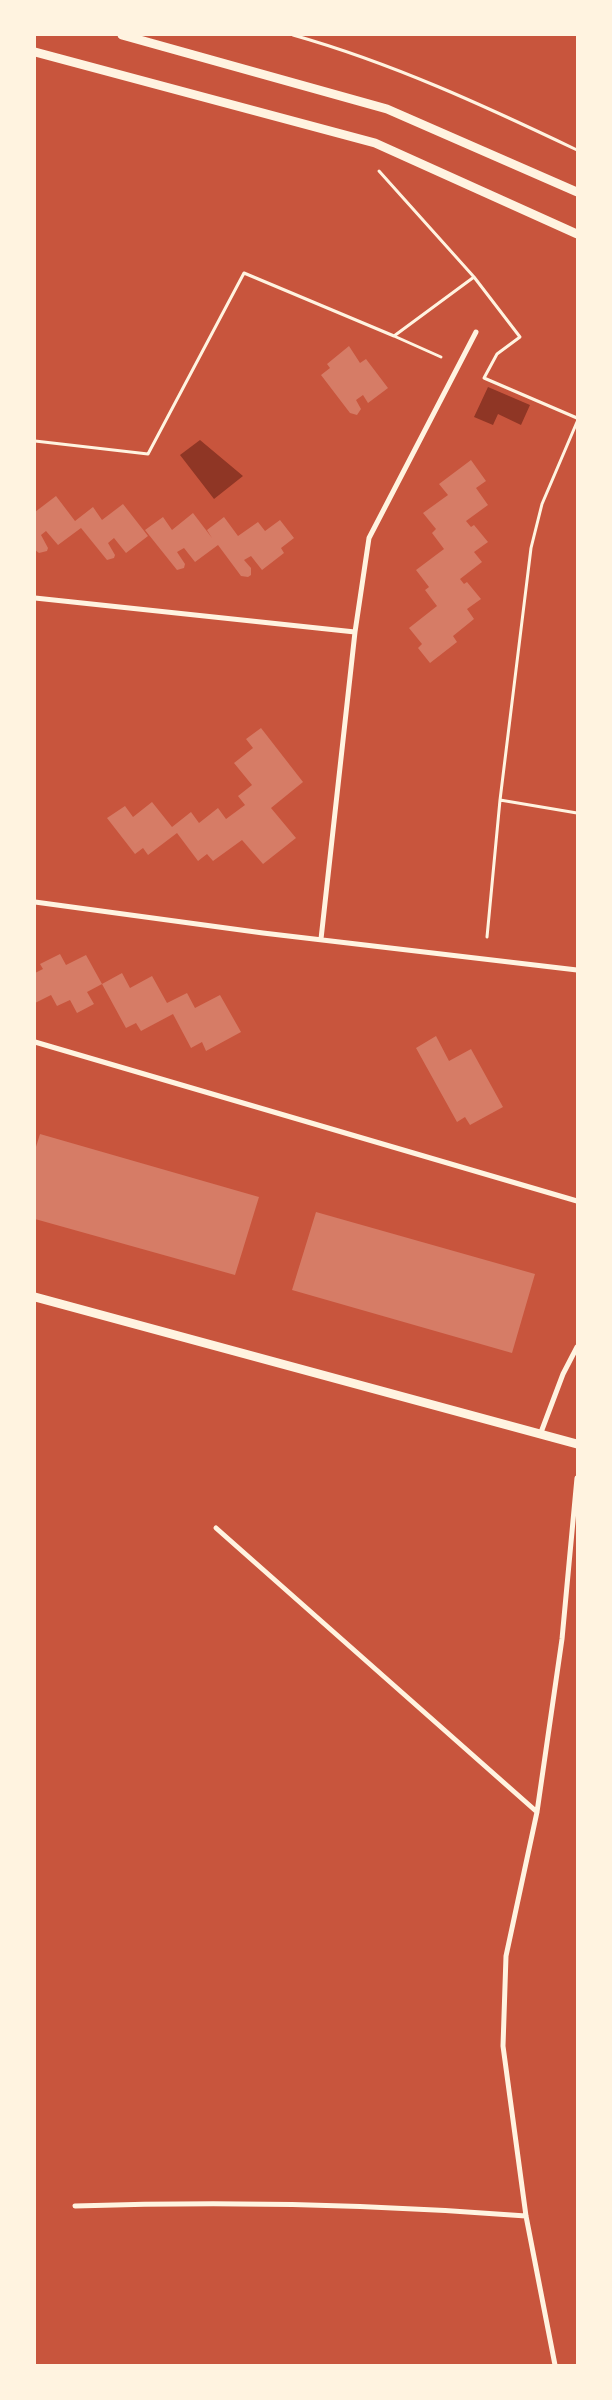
<!DOCTYPE html>
<html>
<head>
<meta charset="utf-8">
<style>
	body { margin:0 }
	#map { position:relative; width:612px; height:2400px; overflow:hidden; background:#c8553d; font-family:"DM Sans",sans-serif }
	canvas { display:block }
	.frame { position:absolute; inset:0; border:36px solid #fff3e0; pointer-events:none }
</style>
</head>
<body>
<div id="map">
<canvas width="612" height="2400"></canvas>
<div class="frame"></div>
</div>
<script>
const g = document.querySelector('canvas').getContext('2d');
g.lineJoin = 'round';
function fill(path, color) {
  g.fillStyle = color;
  g.fill(path, 'evenodd');
}
function trace(path, color, width, dash) {
  g.strokeStyle = color;
  g.lineWidth = width;
  g.lineCap = dash ? 'butt' : 'round';
  g.setLineDash(dash || []);
  g.stroke(path);
}
const water = new Path2D(`
	M488 387 530 405 521 425 498 414 493 425 474 417Z
	M200 440 243 476 214 499 180 455Z`);
const building = new Path2D(`
	M349 346 360 363 366 359 388 388 368 403 363 395 356 400 361 409 357 415 350 413 321 375 330 368 327 364Z
	M471 460 486 481 476 488 488 505 466 521 471 527 474 525 488 542 474 552 482 562 460 579 464 584 467 582 481 599 467 609 474 619 453 636 457 642 430 663 418 648 422 644 409 628 437 606 425 590 429 587 416 570 444 549 432 533 436 529 423 513 448 495 439 484Z
	M56 496 75 521 93 507 102 520 123 504 148 536 126 553 114 538 108 543 115 555 114 558 107 560 81 528 58 545 46 531 41 535 48 548 47 551 39 553 35 550V512Z
	M193 513 212 538 207 530 224 517 238 536 258 522 265 531 280 520 294 538 281 548 284 553 262 570 251 556 244 560 251 568V575L248 577 241 576 218 545 195 562 184 548 177 552 185 564 184 568 177 570 145 530 163 517 172 530Z
	M261 728 303 782 271 808 296 838 263 864 242 840 213 861 207 854 198 861 177 833 148 855 143 848 135 854 107 818 125 806 133 817 152 802 172 827 191 812 199 823 218 808 226 819 245 805 238 796 252 785 234 763 253 748 246 739Z
	M60 954 66 965 86 955 102 984 87 992 94 1004 77 1013 70 1000 57 1006 51 995 35 1003V973L43 969 40 964Z
	M122 973 130 988 152 976 167 1003 187 993 195 1008 220 995 241 1032 206 1051 202 1042 191 1048 173 1014 141 1031 136 1023 126 1028 102 984Z
	M436 1036 449 1061 471 1049 503 1107 470 1125 465 1117 457 1122 416 1048Z
	M40 1134 259 1197 235 1275 35 1219V1150Z
	M316 1212 535 1274 512 1353 292 1290Z`);
const path = new Path2D(`
	M293 35C392 63 485 106 577 150
	M379 171 474 277 394 336 441 357
	M474 277 520 337 497 354 484 378 577 418
	M35 441 148 454 244 273 394 336
	M500 800 577 813
	M487 937 500 800 531 548 542 504 577 422`);
const minor = new Path2D(`
	M35 598 355 632
	M35 902 263 933 577 970
	M321 939 355 632 369 538 476 332
	M35 1042 577 1201
	M540 1435 563 1374 577 1347
	M216 1528 537 1812
	M75 2206C226 2201 376 2204 526 2216
	M555 2365 526 2216 503 2046 506 1956 537 1812 562 1639 577 1478`);
const tertiary = new Path2D(`
	M122 35 387 109 577 192
	M35 52 375 143 577 234
	M35 1297 577 1444`);
fill(water, '#8f3625');
fill(building, '#d67c66');
trace(path, '#fff3e0', 3);
trace(minor, '#fff3e0', 5);
trace(tertiary, '#fff3e0', 9);
</script>
</body>
</html>
